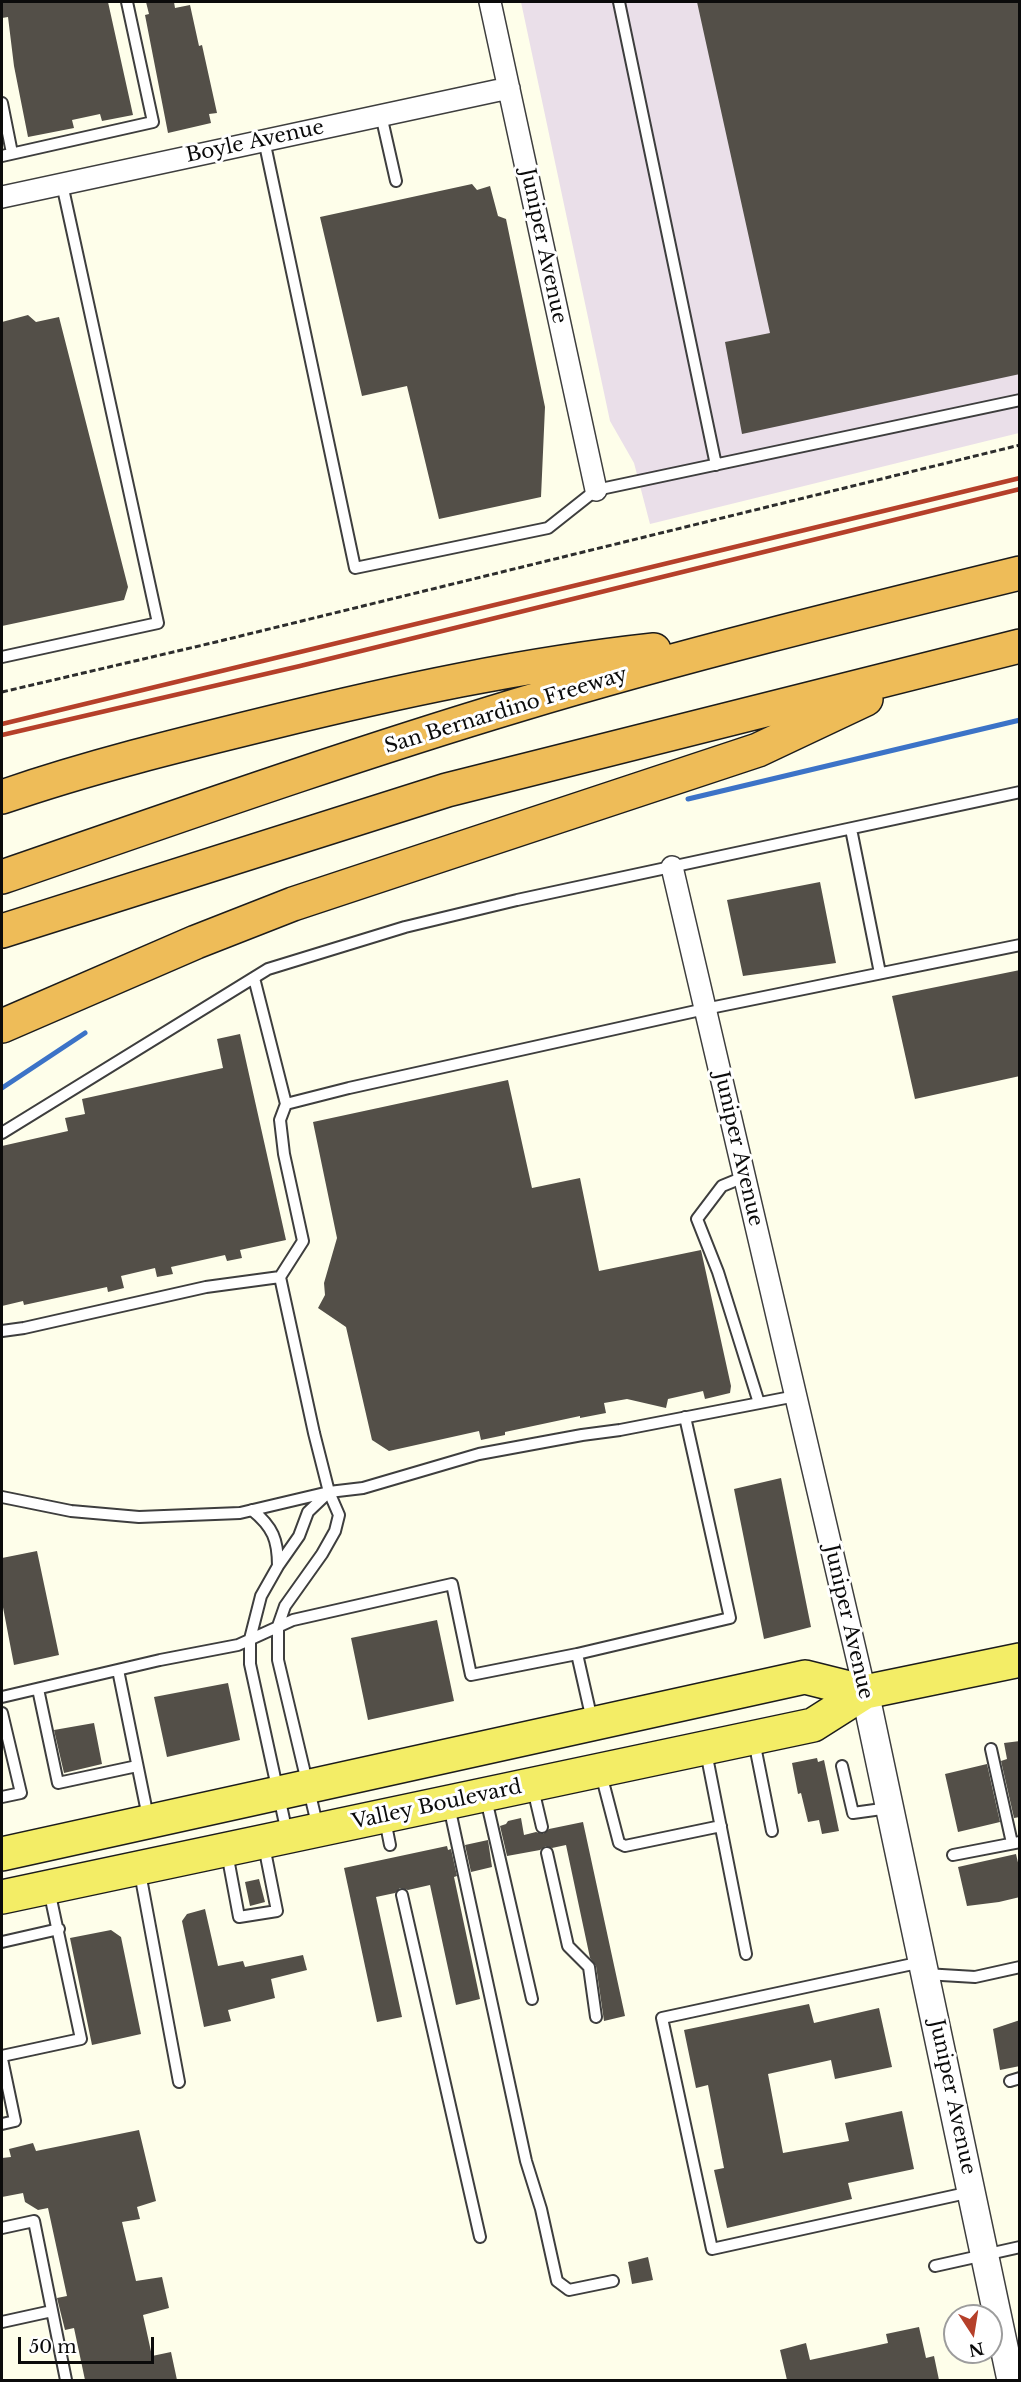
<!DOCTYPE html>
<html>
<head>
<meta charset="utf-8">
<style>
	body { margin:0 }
	#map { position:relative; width:1021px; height:2382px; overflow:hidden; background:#fefeea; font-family:"Libre Baskerville",serif }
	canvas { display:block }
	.frame { position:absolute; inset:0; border:3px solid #0b0b0b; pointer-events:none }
	.north { position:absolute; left:943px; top:2304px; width:60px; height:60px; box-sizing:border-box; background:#fff; border:2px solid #9d9d9d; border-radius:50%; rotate:168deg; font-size:16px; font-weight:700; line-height:24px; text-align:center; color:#0b0b0b }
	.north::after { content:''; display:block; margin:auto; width:21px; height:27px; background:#b5402a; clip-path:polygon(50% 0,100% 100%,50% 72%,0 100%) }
	.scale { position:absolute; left:18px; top:2337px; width:136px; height:27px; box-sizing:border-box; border:3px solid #0b0b0b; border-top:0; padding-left:8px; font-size:18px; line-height:21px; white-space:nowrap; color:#0b0b0b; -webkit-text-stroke:4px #fff; paint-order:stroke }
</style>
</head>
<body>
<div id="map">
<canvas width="1021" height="2382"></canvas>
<div class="frame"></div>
<div class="north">N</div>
<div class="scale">50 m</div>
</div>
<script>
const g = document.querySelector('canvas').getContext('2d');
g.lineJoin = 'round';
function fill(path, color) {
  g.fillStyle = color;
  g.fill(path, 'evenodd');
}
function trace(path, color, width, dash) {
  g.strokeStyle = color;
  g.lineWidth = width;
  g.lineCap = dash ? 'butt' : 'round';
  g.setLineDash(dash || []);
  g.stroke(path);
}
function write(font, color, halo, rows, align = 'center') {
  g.font = font + ' "Libre Baskerville",serif';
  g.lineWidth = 6;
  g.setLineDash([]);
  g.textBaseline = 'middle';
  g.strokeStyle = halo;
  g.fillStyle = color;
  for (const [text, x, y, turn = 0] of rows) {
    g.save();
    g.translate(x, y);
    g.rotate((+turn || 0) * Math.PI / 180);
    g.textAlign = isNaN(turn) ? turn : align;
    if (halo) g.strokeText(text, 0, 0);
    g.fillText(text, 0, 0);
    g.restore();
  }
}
const industrial = new Path2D(`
	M521 2H1019V433L650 524 634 463 610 421Z`);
const stream = new Path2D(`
	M688 799 1020 720
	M2 1088 85 1033`);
const building = new Path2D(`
	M2 2H108L133 115 102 121 100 114 72 120 74 128 28 137 14 66 8 17 2 18Z
	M146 2H174L175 8 190 5 199 46 202 45 217 113 209 114 211 123 168 133 145 15 149 14Z
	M697 2H1020V374L742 434 725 342 770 333Z
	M472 184 477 190 490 186 498 216 506 219 545 407 541 497 439 519 407 386 362 396 320 217Z
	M28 315 36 322 59 317 128 587 124 600 2 626V322Z
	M820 882 836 963 743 976 727 900Z
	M1020 970V1076L915 1099 892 996Z
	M240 1034 286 1240 240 1250 242 1258 227 1261 225 1255 171 1267 173 1274 157 1277 155 1268 121 1276 124 1288 108 1292 107 1287 24 1305 23 1301 2 1306V1146L68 1131 65 1118 85 1114 82 1099 223 1068 217 1039Z
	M508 1080 532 1188 580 1178 599 1271 701 1250 731 1386 730 1393 705 1399 703 1391 668 1399 666 1408 627 1399 604 1403 606 1413 580 1418V1416L505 1432V1435L481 1440 479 1431 389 1451 372 1440 346 1327 318 1308 325 1295 324 1283 337 1238 313 1122Z
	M781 1478 811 1627 764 1639 734 1489Z
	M37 1551 59 1655 14 1665 2 1602V1558Z
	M437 1620 454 1701 368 1720 351 1638Z
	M228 1683 240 1740 167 1757 154 1697Z
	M94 1723 102 1764 64 1773 54 1730Z
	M1020 1741V1817L1014 1818 1001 1761 1007 1759 1004 1743Z
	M817 1758 818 1762 824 1760 839 1831 822 1834 819 1820 808 1822 801 1793 798 1794 792 1763Z
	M987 1764 1000 1822 958 1832 945 1774Z
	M521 1818 524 1835 536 1832 543 1834 549 1829 583 1822 625 2016 604 2021 596 1966 590 1958 566 1845 552 1848 546 1846 540 1850 507 1856 500 1826 506 1824 508 1821Z
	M488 1840 492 1867 471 1872 465 1845Z
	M447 1846 448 1850 451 1849 457 1876 454 1877 480 1999 456 2005 430 1885 408 1890 400 1888 395 1893 376 1897 402 2017 377 2022 344 1868Z
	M1016 1854 1020 1871V1897L999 1902 967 1906 958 1867Z
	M259 1879 265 1902 250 1906 245 1882Z
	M205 1909 218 1966 243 1961 245 1967 303 1955 307 1970 271 1979 275 1998 228 2010 231 2021 204 2027 182 1921 187 1914Z
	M111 1930 121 1937 141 2034 92 2045 70 1938Z
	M809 2004 814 2023 879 2008 892 2067 835 2079 831 2060 768 2074 783 2153 849 2141 845 2123 902 2111 914 2169 848 2183 852 2199 727 2228 714 2170 724 2168 708 2085 696 2088 684 2030Z
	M1020 2020V2066L1000 2070 993 2029Z
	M139 2130 156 2201 137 2207 140 2219 122 2222 136 2281 162 2277 169 2308 143 2315 152 2356 171 2352 177 2380H85L74 2328 65 2330 57 2298 67 2296 48 2208 38 2210 25 2202 23 2193 2 2197V2158L11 2157 9 2149 33 2143 36 2151Z
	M648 2257 653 2280 632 2284 628 2262Z
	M919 2327 926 2358 934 2356 939 2380H787L780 2350 806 2343 810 2360 888 2343 886 2334Z`);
const path = new Path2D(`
	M2 692 216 642 1020 445`);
const service = new Path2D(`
	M619 2 716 465
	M2 103 12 153
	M381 115 396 181
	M264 140 355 568 548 528 596 490 1020 400
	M2 156 153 122 127 2
	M2 657 158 623 62 184
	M851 829 880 973
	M254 978 286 1104
	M2 1133 268 969 405 927 517 900 1020 792
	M744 1177 722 1186 697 1219 718 1272 759 1403
	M280 1277 303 1241 284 1154 280 1120 286 1104 349 1088 705 1009 1020 945
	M2 1331 24 1328 206 1287 280 1277 314 1433 329 1492 339 1515 335 1531 322 1554 285 1606 278 1626V1660L318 1828
	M2 1497 71 1511 139 1517 240 1513 329 1492 363 1488 479 1454 582 1435 620 1430 796 1396
	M252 1510C273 1527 278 1540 278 1566
	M577 1654 730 1618 685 1417
	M118 1670 148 1817
	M38 1689 58 1783 137 1766
	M2 1697 160 1660 238 1645 293 1620 452 1584 471 1675 577 1654 592 1720
	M2 1713 21 1793 2 1797
	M754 1741 772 1831
	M991 1749 1012 1843
	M706 1752 746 1954
	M842 1766 853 1813 889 1808
	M601 1774 619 1843 625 1846 721 1826
	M533 1789 542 1827
	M486 1799 532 1999
	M449 1806 526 2161 541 2209 557 2281 569 2290 613 2281
	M385 1820 390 1845
	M287 1833 250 1664V1639L261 1596 278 1566 299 1536 308 1512 329 1492
	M227 1853 239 1917 277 1911 264 1846
	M547 1853 568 1946 589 1967 596 2017
	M953 1855 1020 1842
	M140 1873 179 2082
	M402 1895 480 2237
	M2 1942 59 1929
	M922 1962 662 2018 712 2249 971 2192
	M925 1974 975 1977 1020 1967
	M2 2056 81 2039 49 1890
	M2 2059 15 2121 2 2124
	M1010 2081 1020 2078
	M2 2228 34 2221 66 2380
	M935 2266 1020 2247
	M2 2322 52 2311`);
const minor = new Path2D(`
	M490 2 596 490
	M2 197 509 88
	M672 867 865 1692`);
const tertiary = new Path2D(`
	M865 1692 1011 2380`);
const primary = new Path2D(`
	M2 1854 805 1677 865 1692
	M2 1897 813 1725 865 1692 1020 1660`);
const motorway = new Path2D(`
	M2 797C89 767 179 745 269 723 395 692 524 664 654 650
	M2 877C173 818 345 757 518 705 684 655 852 614 1020 573
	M2 931 447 790 1020 646
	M2 1026 196 942 293 904 758 750 866 699`);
const rail = new Path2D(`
	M2 724 1020 478
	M2 735 300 666 1020 489`);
const streetNames = [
	["Boyle Avenue",255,142,-12],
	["Juniper Avenue",543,246,78],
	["San Bernardino Freeway",506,711,-17],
	["Juniper Avenue",738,1149,77],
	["Juniper Avenue",848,1622,77],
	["Valley Boulevard",437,1805,-12],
	["Juniper Avenue",952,2097,78]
];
fill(industrial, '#eadfe9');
trace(stream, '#3c73c7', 5);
fill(building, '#534f48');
trace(service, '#3e3e3e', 14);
trace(minor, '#3e3e3e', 24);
trace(tertiary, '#3e3e3e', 30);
trace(primary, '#1c1c1c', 36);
trace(motorway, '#1c1c1c', 36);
trace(path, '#2d2d2d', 3, [6, 3]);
trace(service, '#fff', 10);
trace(minor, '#fff', 21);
trace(tertiary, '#fff', 27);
trace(primary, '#f3ed66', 33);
trace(motorway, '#eebc58', 33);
trace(rail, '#b5402a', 4.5);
write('20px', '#0b0b0b', '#fff', streetNames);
</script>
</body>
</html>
